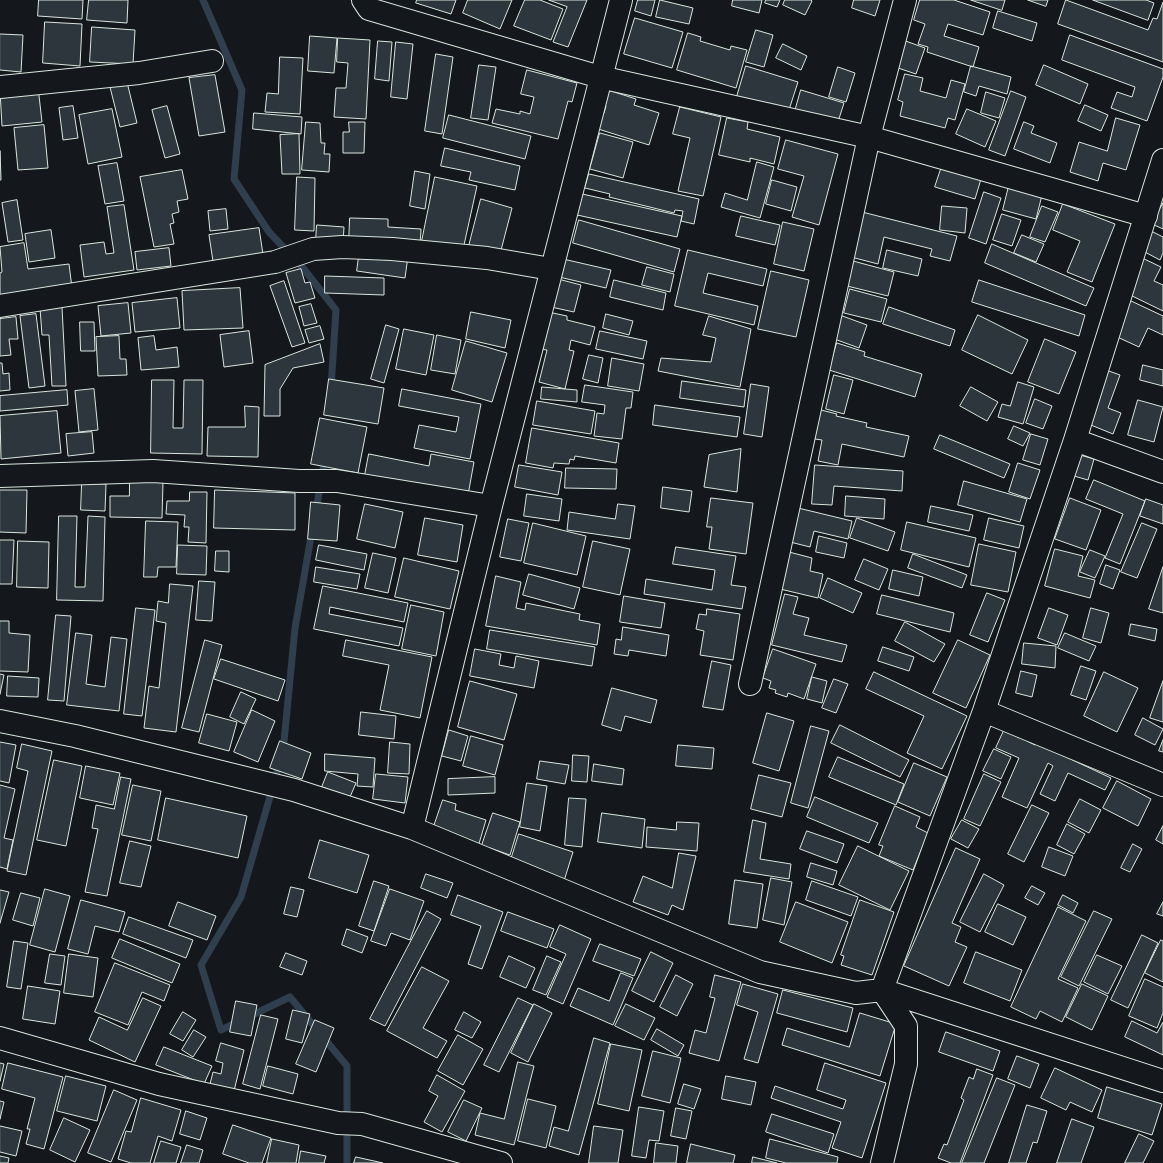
<!DOCTYPE html>
<html>
<head>
<meta charset="utf-8">
<style>
	body { margin:0 }
	canvas { display:block; background:#14181c }
</style>
</head>
<body>
<canvas width="1163" height="1163"></canvas>
<script>
const g = document.querySelector('canvas').getContext('2d');
g.lineJoin = 'round';
function trace(path, color, width, dash) {
  g.strokeStyle = color;
  g.lineWidth = width;
  g.lineCap = dash ? 'butt' : 'round';
  g.setLineDash(dash || []);
  g.stroke(path);
}
function fill(path, color) {
  g.fillStyle = color;
  g.fill(path, 'evenodd');
}
const stream = new Path2D(`
	M203 0 242 90 234 179 269 232 303 268 336 310 331 388
	M316 510 325 458
	M283 752 295 628 312 531
	M280 762 241 897 201 965 221 1030 290 997 347 1066V1163`);
const building = new Path2D(`
	M39 0H83L82 19 38 16Z
	M89 0H128L127 23 87 20Z
	M417 0H456L451 14 416 3Z
	M468 0H512L500 29 463 13Z
	M525 0H540L563 9 551 40 514 26Z
	M549 0H587L568 47 553 42 567 7Z
	M638 0H655L651 16 635 11Z
	M660 0 693 8 689 24 656 17Z
	M733 0H762L759 13 732 6Z
	M766 0H780L777 7 765 3Z
	M785 0H811L812 1 805 15 783 5Z
	M854 0H880L875 16 852 8Z
	M920 0H954L990 12 983 35 948 24 944 36 979 47 973 67 927 52 928 47 918 44 925 24 914 20Z
	M971 0H1005L1002 10Z
	M1028 0H1048L1046 6Z
	M1066 0 1148 30 1153 18 1157 19 1163 2V62L1058 24Z
	M1093 0H1146L1154 3 1148 20Z
	M998 11 1037 23 1032 41 993 28Z
	M635 18 683 32 672 68 624 54Z
	M45 22 82 24 80 66 43 63Z
	M92 27 135 30 133 64 90 62Z
	M756 30 773 35 764 67 746 62Z
	M688 33 701 37 700 41 730 50 731 46 747 50 736 88 677 70Z
	M0 34 23 35 21 72 0 70Z
	M1070 35 1163 69V77L1147 121 1111 108 1117 92 1132 97 1135 87 1062 60Z
	M310 36 337 38 334 73 308 71Z
	M338 38 370 40 366 119 334 117 336 88H346L348 63 337 62Z
	M900 39 925 48 916 74 892 66Z
	M378 41 392 42 389 81 375 79Z
	M396 42 413 44 407 99 391 97Z
	M783 44 807 56 801 70 776 58Z
	M436 54 453 57 442 134 425 131Z
	M280 57 303 58 300 114 265 112 267 93 278 94Z
	M479 65 496 67 488 120 471 118Z
	M1044 65 1088 84 1080 104 1036 85Z
	M746 66 798 82 787 116 736 100Z
	M971 66 1011 77 1007 94 979 86 976 96 964 92Z
	M838 67 855 73 846 102 829 97Z
	M527 70 577 83 572 102 568 101 558 139 492 123 496 109 520 114V111L530 114 534 97 521 94Z
	M905 74 923 78 920 91 946 98 951 80 965 84 955 120 948 118 945 128 900 116 903 102 898 100Z
	M215 75 225 132 199 136 189 78Z
	M126 78 137 123 120 127 109 83Z
	M38 87 42 122 2 126 0 91Z
	M608 90 636 99 634 105 659 113 649 145 595 128 600 112 604 113 606 106 604 105Z
	M801 90 844 103 836 128 794 115Z
	M1011 91 1026 97 1005 156 989 150Z
	M986 92 1005 98 999 118 981 113Z
	M1085 105 1108 115 1101 131 1078 121Z
	M73 106 78 138 63 140 59 108Z
	M167 106 180 154 165 158 152 110Z
	M680 107 721 117 703 196 678 191 690 138 673 134Z
	M112 109 122 157 88 164 79 115Z
	M967 109 996 121 985 147 956 134Z
	M254 113 302 117 301 134 253 129Z
	M449 115 531 136 525 159 443 138Z
	M727 118 748 122 747 129 780 137 774 164 750 158V162L719 155Z
	M1116 118 1140 125 1126 170 1103 163 1098 181 1070 172 1079 142 1107 151Z
	M306 122 320 123 321 143H325L324 154H330L329 172 302 170Z
	M349 122H365L364 153H343V132H349Z
	M1024 122 1034 126 1031 133 1057 143 1050 163 1014 149Z
	M44 125 48 168 18 170 14 128Z
	M600 133 633 142 623 178 590 169Z
	M299 134 300 174H282L280 135Z
	M786 140 838 154 819 225 792 217 804 176 778 169Z
	M445 148 520 166 515 190 469 180 471 172 441 166Z
	M0 151 1 180H0Z
	M757 162 774 167 760 218 721 207 725 193 747 200Z
	M117 163 124 201 105 204 98 166Z
	M942 166 981 179 975 199 935 187Z
	M182 170 188 199 177 201 179 212 172 214 174 223 170 224 174 244 154 247 140 177Z
	M415 171 430 174 425 209 410 206Z
	M589 174 699 199 694 224 681 221 683 211 675 210 674 213 609 197 610 194 585 188Z
	M297 177 315 178 314 231 295 230Z
	M435 177 477 186 462 254 421 246Z
	M772 180 797 187 791 211 766 204Z
	M1010 182 1043 191 1036 219 1003 210Z
	M573 192 682 216 677 237 568 213Z
	M984 192 1001 198 986 244 969 238Z
	M481 199 512 208 500 254 469 246Z
	M17 200 23 240 8 242 2 203Z
	M1163 203V229L1152 224Z
	M1063 204 1115 224 1092 282 1067 272 1080 241 1053 230Z
	M124 205 134 270 84 277 80 245 104 242 106 254 114 253 107 207Z
	M942 206 967 208 965 233 940 230Z
	M1042 206 1058 212 1045 242 1030 237Z
	M226 209 228 229 210 231 208 211Z
	M862 212 957 236 950 261 930 256 932 249 884 237 878 264 851 257Z
	M1002 214 1021 220 1012 246 993 240Z
	M741 216 780 225 775 245 736 236Z
	M350 218 388 219V227L421 229 420 246 349 244Z
	M579 220 680 249 674 272 573 243Z
	M783 222 814 229 804 271 774 264Z
	M317 225 344 227 343 243 316 240Z
	M259 228 264 261 214 268 209 235Z
	M51 230 55 258 29 262 25 234Z
	M1151 231 1163 237V253L1160 260 1141 250Z
	M1022 235 1044 244 1036 262 1014 253Z
	M24 243 28 269 69 264 72 288 0 298V273L2 272 0 247Z
	M992 244 1094 288 1086 306 985 263Z
	M169 248 171 266 137 270 135 252Z
	M360 249 408 256 405 278 357 271Z
	M688 250 767 269 763 286 708 273 703 293 758 306 754 325 675 306Z
	M887 250 922 259 918 276 883 268Z
	M1140 257 1161 267 1154 281 1163 285V311L1124 292Z
	M563 259 611 270 606 288 559 277Z
	M853 261 894 272 888 296 847 286Z
	M647 267 674 274 670 292 642 285Z
	M301 269 305 283 310 282 315 298 295 303 286 273Z
	M771 271 809 280 796 337 758 329Z
	M325 276 384 278V295L325 293Z
	M558 279 581 285 574 312 551 307Z
	M614 280 666 293 663 310 610 297Z
	M979 280 1085 315 1079 336 972 302Z
	M284 281 305 343 292 347 270 286Z
	M240 288 243 328 184 330 182 291Z
	M850 289 887 299 881 322 844 313Z
	M177 298 180 328 135 332 132 303Z
	M1129 300 1163 316V335L1148 328 1139 347 1113 335Z
	M128 303 131 333 101 336 98 306Z
	M311 304 317 323 304 326 299 307Z
	M62 307 66 386H52L49 335H42L40 308Z
	M889 307 955 330 950 346 883 324Z
	M471 312 511 320 505 348 466 339Z
	M548 312 567 316V320L595 327 590 345 571 340 569 350 574 351 565 389 539 382 547 350 539 349Z
	M36 314 45 386 29 388 20 316Z
	M606 314 633 321 629 335 603 328Z
	M837 314 867 325 859 348 829 337Z
	M978 315 1028 340 1012 374 962 350Z
	M709 316 751 329 740 387 658 371 661 358 711 362 716 338 703 335Z
	M16 317 18 339H9L11 355 0 356V319Z
	M80 322H94L95 351H81Z
	M386 325 399 329 384 383 371 379Z
	M320 326 324 339 309 343 305 330Z
	M404 329 434 335 426 375 396 369Z
	M249 331 253 363 224 367 220 335Z
	M600 331 647 341 643 359 596 349Z
	M437 335 461 340 455 374 431 370Z
	M119 336 120 359H126L127 375 98 376 96 337Z
	M154 336 156 350 177 347 179 367 141 370 138 338Z
	M1045 339 1076 352 1059 394 1028 382Z
	M466 341 507 353 492 402 452 390Z
	M837 343 865 352 864 356 922 374 915 397 829 370Z
	M320 344 324 362 293 368 280 389V416H264L265 365Z
	M589 355 603 358 598 383 583 379Z
	M612 358 644 364 639 391 608 386Z
	M0 363H2L3 374 9 373 10 390 0 391Z
	M1143 365 1163 370V386L1140 380Z
	M1106 370 1120 375 1108 408 1121 413 1113 434 1086 423Z
	M834 375 853 380 844 414 826 409Z
	M329 379 384 388 378 424 324 415Z
	M152 380H174L173 428H183L184 380H203L202 454 151 453Z
	M682 381 746 390 744 407 680 398Z
	M1018 382 1034 387 1023 424 998 417 1002 404 1010 406Z
	M751 384 769 387 762 437 744 434Z
	M585 385 633 392 631 408H626L622 439 594 436 597 413 604 414 605 405 582 402Z
	M542 387 577 390V402L541 399Z
	M971 387 998 402 987 421 960 406Z
	M94 389 98 430 79 432 75 391Z
	M402 389 481 404 470 459 414 448 419 425 456 432 459 417 399 406Z
	M67 390 68 405 0 411V396Z
	M1035 399 1052 406 1043 429 1026 423Z
	M1138 400 1163 407 1154 442 1128 435Z
	M537 401 595 411 591 434 533 425Z
	M655 405 740 417 737 437 653 425Z
	M245 406 259 407 258 457 207 456 208 427H245Z
	M821 410 837 414 836 416 867 423 866 427 909 436 904 457 842 444 838 465 818 461 822 440 815 439Z
	M57 411 61 453 1 459 0 416Z
	M320 418 367 427 358 473 311 464Z
	M1014 426 1030 433 1023 446 1008 439Z
	M532 428 619 443 616 463 575 456 574 460 570 459 569 464 554 463 553 468 526 463Z
	M92 432 94 453 68 456 66 434Z
	M1031 434 1048 439 1040 465 1023 460Z
	M940 435 1010 464 1004 478 934 449Z
	M741 449 737 492 704 487 709 455Z
	M369 454 429 466 431 454 474 462 468 495 365 475Z
	M1080 455 1094 459 1088 480 1074 476Z
	M1018 463 1040 470 1030 499 1009 492Z
	M519 465 562 472 558 495 515 487Z
	M815 465 903 471 902 491 834 486 832 505 812 504Z
	M566 468 617 469 616 489 565 488Z
	M1094 480 1145 501 1120 564 1105 558 1123 514 1086 499Z
	M130 481 163 482 162 518 110 517V496H129Z
	M964 481 1027 499 1020 522 958 505Z
	M82 483 106 484 105 511 81 510Z
	M663 487 692 491 689 512 661 508Z
	M0 490H27L26 533 0 532Z
	M215 490 295 493V530L214 528Z
	M190 492H207L206 543 188 542 189 527H184L185 515 166 514 167 501H189Z
	M527 494 562 499 559 521 524 516Z
	M846 496 885 499 884 519 845 516Z
	M711 498 753 503 746 554 709 549 712 527H707Z
	M1070 498 1101 510 1086 550 1055 539Z
	M1146 499 1163 505V524L1140 516Z
	M311 502 340 505 337 541 308 539Z
	M365 504 403 512 395 548 357 539Z
	M618 504 635 506 630 539 567 530 569 512 615 519Z
	M931 506 973 515 969 531 928 522Z
	M798 508 852 521 848 539 814 531 810 547 790 542Z
	M59 516H77L75 587H85L88 516 105 517 103 601 57 600Z
	M425 518 463 525 457 562 418 555Z
	M857 518 895 532 888 551 850 538Z
	M989 518 1024 526 1019 548 984 540Z
	M508 519 529 523 521 561 500 557Z
	M146 521 178 522 176 567H158L157 577H144Z
	M907 522 976 538 969 567 901 550Z
	M533 523 586 536 577 575 524 563Z
	M1142 523 1157 529 1137 578 1121 572Z
	M819 536 847 543 844 558 816 552Z
	M0 540H14L12 584H0Z
	M18 541 49 542 48 588 17 587Z
	M593 541 630 549 620 595 583 587Z
	M979 544 1016 552 1008 592 971 585Z
	M178 545 207 546 206 575 177 574Z
	M319 545 367 554 364 570 316 560Z
	M676 547 736 556 731 585 746 587 742 609 644 594 646 579 712 590 715 570 673 564Z
	M1055 549 1083 556 1078 576 1095 580 1090 598 1045 586Z
	M1090 550 1105 556 1095 578 1080 572Z
	M216 551H229V572L215 571Z
	M789 552 812 558 810 571 823 574 818 598 780 589Z
	M373 553 396 558 388 593 365 588Z
	M913 554 967 575 962 588 908 568Z
	M404 558 459 571 450 609 395 597Z
	M864 559 888 569 879 590 855 580Z
	M1106 565 1120 570 1113 589 1100 584Z
	M316 567 360 574 357 589 314 582Z
	M1163 567V613L1149 609Z
	M893 570 923 577 919 596 889 589Z
	M529 574 580 588 574 609 523 595Z
	M496 576 521 582 516 608 525 610 526 603 580 614 579 620 600 624 597 645 486 626Z
	M828 578 862 593 853 613 820 598Z
	M199 581 215 582 212 621 196 620Z
	M170 584 193 586 176 732 144 728 149 686 159 688 166 623 156 621 158 601 168 603Z
	M323 586 408 603 404 622 330 607 329 614 403 628 399 646 314 629Z
	M987 593 1005 600 988 642 970 635Z
	M785 594 798 597 793 614 809 618 804 635 847 645 842 662 772 645Z
	M882 595 954 613 950 632 877 614Z
	M624 596 665 603 661 628 620 622Z
	M411 605 444 612 436 656 402 649Z
	M136 608 155 610 142 716 124 714Z
	M1049 608 1068 615 1057 645 1038 638Z
	M1091 608 1109 613 1101 643 1083 638Z
	M707 609 740 614 733 660 700 655 704 631 696 629 699 614 706 615Z
	M56 615 71 616 64 701 48 700Z
	M0 621H9V633L30 635 28 672 0 671Z
	M905 622 945 644 934 662 895 641Z
	M1131 624 1157 629 1155 641 1129 635Z
	M623 627 669 635 666 656 629 650 628 656 614 654 616 639 621 640Z
	M490 630 595 647 592 666 487 649Z
	M76 633 92 635 86 684 105 687 111 637 127 639 119 711 67 705Z
	M1065 633 1096 646 1089 661 1058 648Z
	M205 640 222 645 199 732 182 728Z
	M346 640 432 657 420 718 380 710 389 665 343 656Z
	M958 640 990 655 966 708 933 693Z
	M1024 643 1056 646 1055 668 1022 664Z
	M883 647 914 657 909 671 878 661Z
	M475 649 501 654 499 665 514 668 516 656 539 661 534 688 470 676Z
	M773 649 816 664 804 699 788 693 787 697 775 693 776 690 769 688 771 681 763 678Z
	M221 659 285 680 278 701 214 679Z
	M712 661 731 665 723 710 703 707Z
	M1081 666 1096 671 1086 700 1071 695Z
	M1021 671 1037 675 1032 697 1016 693Z
	M874 672 967 716 942 769 907 753 924 716 866 689Z
	M1104 672 1138 688 1117 732 1084 716Z
	M0 674 4 675 0 694Z
	M8 676 39 678 38 697 7 696Z
	M812 677 827 681 822 703 807 699Z
	M834 679 848 684 836 713 822 708Z
	M470 681 517 694 504 740 458 727Z
	M1163 681V722L1150 718Z
	M612 688 657 700 651 723 625 716 621 731 602 725Z
	M241 692 256 699 244 724 230 717Z
	M252 710 275 721 258 762 234 752Z
	M361 712 396 716 394 739 359 735Z
	M767 713 794 721 779 771 753 763Z
	M207 714 237 722 229 751 199 743Z
	M1143 718 1163 729 1155 745 1135 735Z
	M1007 724 1017 729 1014 735 1019 738 1021 732 1029 736 1027 741 1035 745 1038 738 1047 748 1111 778 1105 790 1068 773 1055 801 1040 794 1053 766 1048 763 1027 808 1002 797 1019 758 996 748Z
	M840 725 909 760 900 777 831 743Z
	M811 726 829 731 808 808 791 803Z
	M449 730 468 736 461 761 442 756Z
	M471 736 503 745 495 775 463 766Z
	M1163 740V752L1159 751Z
	M280 741 311 753 302 779 270 768Z
	M0 742 16 745 9 783 0 781Z
	M390 742 410 744 409 774 388 773Z
	M22 744 52 751 26 875 7 871 28 771 17 768Z
	M678 745 714 748 712 769 676 766Z
	M994 749 1011 757 1001 779 983 771Z
	M325 754 375 758 373 787 357 786 358 774 325 771Z
	M573 755 589 756 587 782 572 781Z
	M838 757 904 784 896 805 829 777Z
	M54 760 82 766 66 846 37 840Z
	M540 761 569 765 565 784 537 779Z
	M914 763 947 777 930 816 898 802Z
	M594 764 624 769 622 785 592 781Z
	M86 766 120 773 113 805 80 798Z
	M328 772 356 783 350 797 322 787Z
	M376 774 408 777 405 803 373 799Z
	M984 774 1001 782 980 826 964 819Z
	M759 775 791 783 782 817 751 809Z
	M121 777 131 779 107 896 85 892 98 829 92 828 96 805 114 809Z
	M495 777V793L448 795V779Z
	M1117 781 1151 799 1138 826 1103 808Z
	M527 783 547 786 540 831 520 827Z
	M0 785 15 789 4 838 13 840 7 869 0 867Z
	M133 785 161 791 151 841 122 835Z
	M815 797 878 823 869 843 807 817Z
	M166 798 247 816 238 858 158 840Z
	M569 798 586 799 582 847 565 845Z
	M1080 799 1101 810 1089 833 1068 822Z
	M443 800 456 804 455 810 486 820 478 847 432 832Z
	M1032 805 1049 813 1024 862 1008 854Z
	M895 806 920 817 916 827 928 833 913 870 879 856 883 846 879 845Z
	M493 813 520 822 510 855 490 848 488 854 480 851Z
	M602 813 645 819 642 848 598 842Z
	M753 820 766 823 760 859 791 864 789 879 744 872Z
	M962 820 979 829 968 848 951 839Z
	M677 822 699 823 697 851 646 847 647 827 676 830Z
	M1067 824 1085 834 1074 854 1057 845Z
	M1163 826V844L1156 840Z
	M807 831 844 844 837 863 800 849Z
	M519 834 573 852 564 881 510 863Z
	M320 840 369 855 357 893 309 878Z
	M130 841 151 846 141 887 120 883Z
	M1133 844 1142 849 1130 872 1121 868Z
	M858 846 909 871 890 910 839 885Z
	M1049 847 1073 856 1065 876 1042 867Z
	M956 848 980 859 952 923 961 927 955 942 967 947 949 986 904 966Z
	M679 853 696 856 683 910 672 905 668 915 633 902 643 876 672 888Z
	M811 863 837 871 833 885 807 877Z
	M426 874 453 883 447 898 421 888Z
	M984 874 1004 885 980 932 960 922Z
	M771 878 792 882 784 925 763 920Z
	M735 880 763 884 757 928 729 924Z
	M374 881 389 886 374 931 359 926Z
	M812 881 858 897 851 916 806 900Z
	M1032 886 1045 893 1038 905 1025 898Z
	M291 887 304 890 297 917 284 914Z
	M45 889 70 896 55 952 30 945Z
	M390 889 424 901 410 940 391 933 386 946 371 941Z
	M0 890 9 892 0 923Z
	M21 893 40 898 33 926 13 920Z
	M458 895 503 912 482 969 468 964 481 926 451 915Z
	M1063 895 1078 903 1073 913 1058 905Z
	M81 900 125 912 119 932 95 926 88 954 68 949Z
	M860 900 894 912 872 975 841 965 844 956 841 955Z
	M178 902 216 916 207 940 169 926Z
	M796 902 848 922 832 963 780 942Z
	M1163 902V916L1157 914Z
	M998 904 1026 917 1013 945 985 932Z
	M1058 907 1086 921 1058 979 1078 988 1062 1022 1040 1011 1036 1019 1011 1007Z
	M427 911 441 919 385 1026 370 1019Z
	M1094 911 1112 919 1079 986 1061 977Z
	M508 912 554 929 547 948 501 931Z
	M129 917 193 940 186 958 123 934Z
	M560 925 591 939 563 1004 547 997 566 954 550 947Z
	M347 929 368 937 362 953 342 945Z
	M1142 935 1158 943 1128 1008 1111 1000Z
	M120 939 180 964 172 983 112 958Z
	M1161 940 1163 941V982L1145 973Z
	M14 941 28 943 21 989 7 987Z
	M600 944 641 959 634 976 593 961Z
	M651 952 673 963 654 1002 632 991Z
	M976 952 1022 970 1010 1001 964 983Z
	M286 953 307 961 302 975 280 967Z
	M50 954 65 956 61 985 45 983Z
	M69 954 98 958 93 997 64 993Z
	M1097 955 1122 966 1108 994 1084 982Z
	M509 956 535 968 526 988 500 977Z
	M547 956 561 962 546 995 533 990Z
	M115 963 170 985 164 1001 142 992 128 1025 95 1012Z
	M422 967 449 981 423 1028 447 1041 437 1058 387 1031Z
	M621 973 633 978 613 1025 570 1006 578 988 609 1001Z
	M676 975 693 984 677 1016 660 1007Z
	M715 975 741 982 719 1061 689 1053 695 1030 706 1033 715 998 710 997Z
	M1145 979 1163 987V1013L1157 1028 1129 1016Z
	M743 984 778 994 758 1063 744 1059 758 1012 737 1005Z
	M1082 984 1108 996 1092 1030 1066 1017Z
	M28 986 60 991 55 1024 23 1019Z
	M783 990 853 1008 847 1032 777 1013Z
	M143 998 161 1006 135 1062 89 1040 99 1017 127 1030Z
	M518 998 533 1005 499 1072 484 1065Z
	M236 1001 257 1005 251 1036 230 1032Z
	M534 1004 552 1013 528 1062 511 1053Z
	M626 1004 655 1018 644 1040 615 1026Z
	M293 1010 310 1014 302 1043 286 1039Z
	M183 1012 196 1020 183 1041 170 1034Z
	M464 1012 481 1022 472 1038 455 1030Z
	M860 1013 896 1024 880 1076 782 1045 787 1028 849 1047Z
	M261 1015 278 1019 260 1089 243 1084Z
	M315 1020 334 1028 316 1072 296 1064Z
	M1132 1021 1157 1033 1163 1022V1055L1125 1037Z
	M657 1029 684 1045 678 1056 651 1040Z
	M194 1030 206 1037 193 1057 182 1050Z
	M946 1032 1000 1051 993 1071 939 1052Z
	M458 1035 483 1049 463 1085 438 1071Z
	M594 1038 610 1043 579 1155 549 1146 554 1127 568 1131Z
	M221 1043 244 1050 233 1095 209 1088 213 1072 221 1074 223 1063 216 1061Z
	M611 1044 642 1050 629 1111 598 1104Z
	M164 1047 212 1066 204 1084 156 1065Z
	M653 1051 681 1058 670 1103 642 1096Z
	M1017 1056 1039 1064 1030 1088 1008 1079Z
	M518 1062 534 1066 514 1145 475 1135 480 1113 504 1119Z
	M0 1063 4 1064 0 1081Z
	M8 1063 63 1077 44 1149 26 1144 30 1129H27L35 1098 2 1089Z
	M825 1063 886 1083 862 1158 832 1148 841 1122 771 1098 775 1086 843 1109 846 1100 817 1090Z
	M268 1066 298 1074 293 1094 263 1086Z
	M1055 1068 1102 1090 1092 1112 1070 1102 1066 1110 1041 1098Z
	M977 1069 993 1075 960 1163H951L938 1158 944 1144 947 1145 964 1100 961 1098 969 1077 973 1079Z
	M437 1075 465 1091 442 1132 424 1122 438 1096 429 1091Z
	M66 1076 106 1086 97 1121 57 1111Z
	M726 1076 756 1082 751 1105 722 1099Z
	M997 1078 1015 1085 984 1163H962Z
	M684 1084 701 1089 694 1109 678 1104Z
	M1107 1087 1162 1104 1152 1135 1098 1118Z
	M114 1090 137 1100 111 1162 88 1153Z
	M141 1098 181 1110 172 1141 158 1136 150 1163H131L118 1159 126 1131 131 1132Z
	M528 1099 556 1106 546 1148 518 1141Z
	M464 1100 482 1108 466 1141 448 1132Z
	M0 1101 4 1102 0 1119Z
	M1027 1105 1047 1111 1037 1143 1033 1142 1026 1163H1009Z
	M639 1107 664 1111 659 1141 649 1140 646 1158 632 1156Z
	M676 1108 692 1111 686 1139 671 1136Z
	M186 1111 207 1118 200 1140 180 1134Z
	M772 1114 834 1134 828 1153 766 1132Z
	M64 1118 90 1130 75 1162 50 1150Z
	M1072 1119 1094 1127 1081 1163H1057Z
	M233 1125 271 1138 262 1163H249L223 1154Z
	M0 1126 22 1131 16 1156 0 1152Z
	M594 1126 623 1130 618 1163H589Z
	M1139 1134 1154 1141 1143 1163H1125Z
	M272 1139 299 1145 296 1163H267Z
	M770 1139 838 1157 837 1163H786L766 1158Z
	M161 1141 181 1147 176 1163H154Z
	M656 1143 678 1146 676 1163H654Z
	M691 1144 735 1155 733 1163H687Z
	M187 1145 203 1150 199 1163H181Z
	M301 1151 326 1156 324 1163H299Z
	M0 1156 9 1158 8 1163H0Z
	M356 1157 383 1163H354Z
	M753 1157 777 1163H752Z`);
const minor = new Path2D(`
	M363 0 369 9 600 77 869 137 1146 216
	M0 87 139 73 212 61
	M0 306 275 262 313 249 342 247 392 249 487 258 551 269
	M1075 440 1163 472
	M0 476 153 471 299 481H337L491 506
	M750 684 869 137 905 0
	M984 711 1163 785
	M0 721 75 736 294 790 412 828 760 972 856 993 882 990 1163 1081
	M412 828 491 506 621 0
	M882 990 984 711 1075 440 1163 160
	M882 990 906 1026V1064L882 1163
	M0 1038 159 1084 338 1123 362 1124 501 1163`);
trace(stream, '#2f3f4d', 7);
fill(building, '#2c363c');
trace(building, '#d8e6dc', 1);
trace(minor, '#d8e6dc', 24);
trace(minor, '#14181c', 22);
</script>
</body>
</html>
